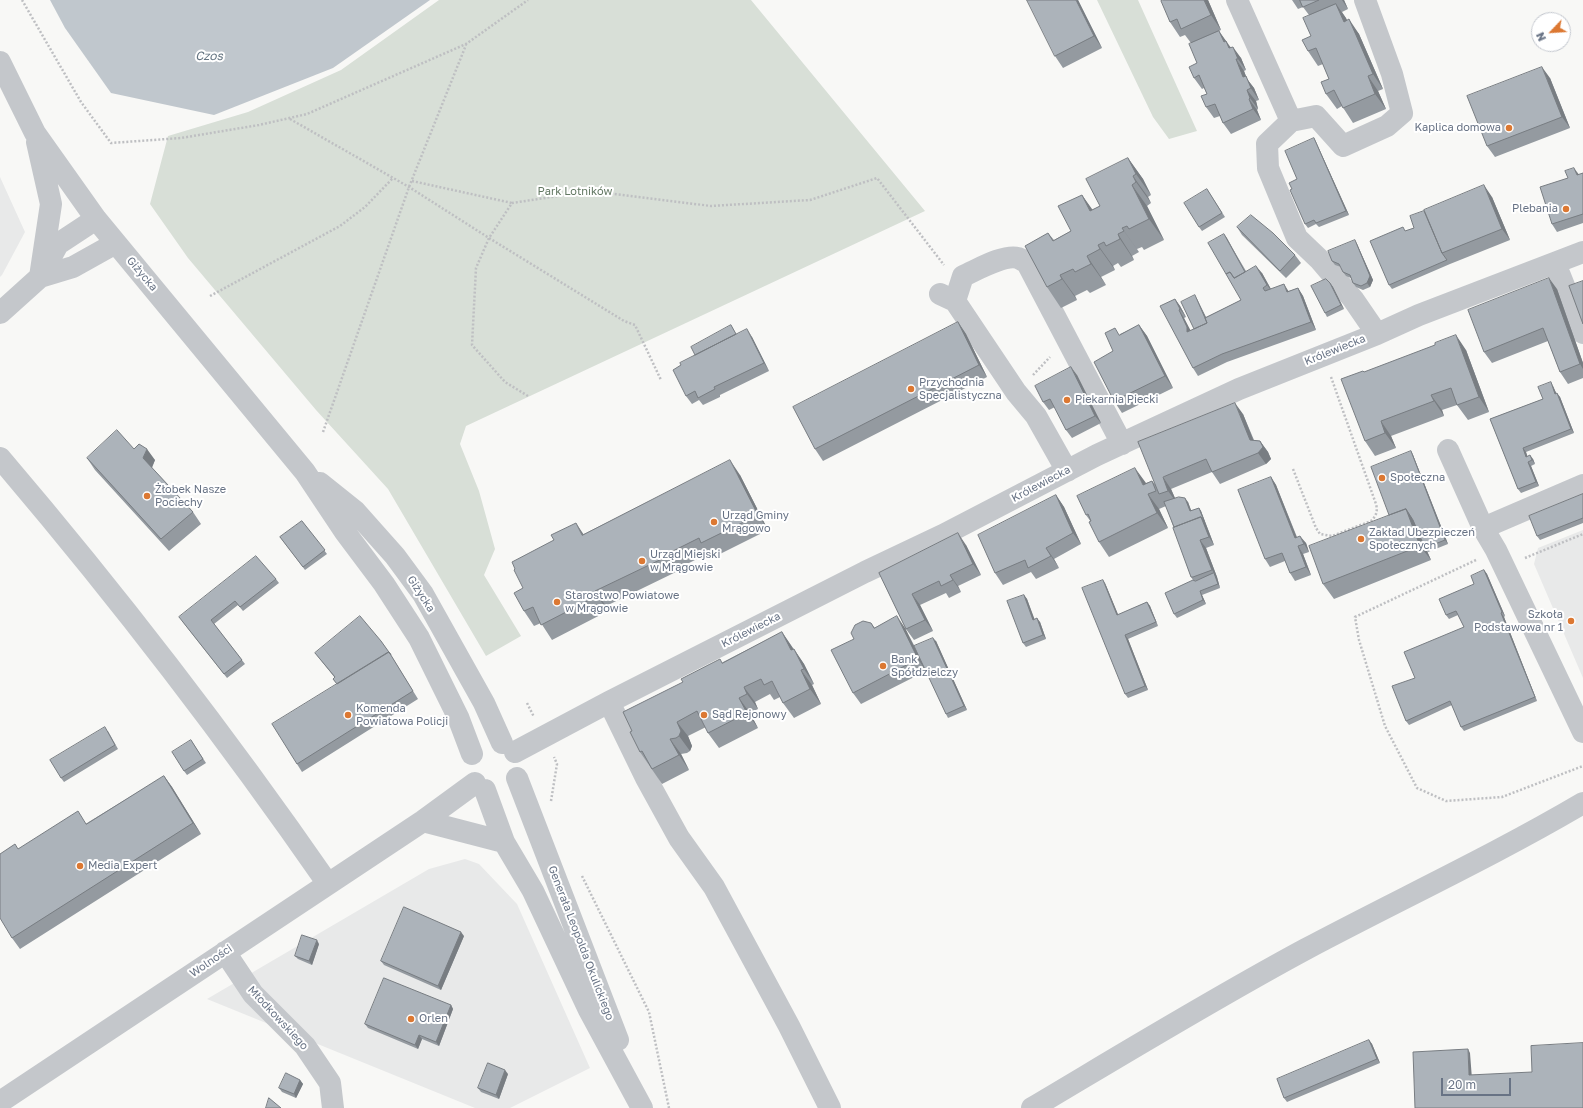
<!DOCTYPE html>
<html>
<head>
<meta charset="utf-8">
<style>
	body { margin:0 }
	#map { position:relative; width:1583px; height:1108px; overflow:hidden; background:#f8f8f6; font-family:"Golos Text",sans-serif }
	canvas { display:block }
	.north { position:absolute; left:1531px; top:12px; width:40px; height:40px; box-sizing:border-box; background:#fff; border:1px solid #c3c7ce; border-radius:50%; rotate:245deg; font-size:11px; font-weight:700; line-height:16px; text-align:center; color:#687385 }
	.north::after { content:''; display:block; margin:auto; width:14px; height:18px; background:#dc7832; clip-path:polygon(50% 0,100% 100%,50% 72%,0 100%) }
	.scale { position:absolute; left:1441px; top:1078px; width:70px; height:18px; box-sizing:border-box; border:2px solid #687385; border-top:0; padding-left:5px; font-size:12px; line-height:14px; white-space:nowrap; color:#687385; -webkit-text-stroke:3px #fff; paint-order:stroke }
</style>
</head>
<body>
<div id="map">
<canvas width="1583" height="1108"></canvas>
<div class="north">N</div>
<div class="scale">20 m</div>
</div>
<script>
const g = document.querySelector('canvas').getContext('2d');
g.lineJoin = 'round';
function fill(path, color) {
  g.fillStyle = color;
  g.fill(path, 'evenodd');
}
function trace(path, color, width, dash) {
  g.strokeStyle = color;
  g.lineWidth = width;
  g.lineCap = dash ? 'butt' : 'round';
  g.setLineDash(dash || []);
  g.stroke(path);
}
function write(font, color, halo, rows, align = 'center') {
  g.font = font + ' "Golos Text",sans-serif';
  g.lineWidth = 4;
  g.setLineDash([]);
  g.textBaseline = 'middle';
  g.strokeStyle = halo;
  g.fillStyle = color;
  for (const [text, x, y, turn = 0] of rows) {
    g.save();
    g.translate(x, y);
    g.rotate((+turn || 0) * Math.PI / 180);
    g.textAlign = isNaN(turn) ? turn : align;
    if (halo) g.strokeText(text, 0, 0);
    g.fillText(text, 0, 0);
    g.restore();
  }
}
const built = new Path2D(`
	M0 177 25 232 2 275 0 277Z
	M1583 530V678L1534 564 1538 548Z
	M465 859 479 864 517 904 590 1068 510 1108H475L207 999 429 869Z`);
const green = new Path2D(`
	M439 0H751L925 211 466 426 460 444 479 491 495 549 484 575 521 636 486 656 388 489 316 410 188 258 150 204 168 136 248 112 341 70Z
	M1097 0H1138L1197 131 1169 139 1153 117Z`);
const water = new Path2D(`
	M50 0H430L333 68 214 115 111 93 65 28Z`);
const path = new Path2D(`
	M22 0 81 102 111 143 181 138 259 125 307 114 466 44 528 0
	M290 119 409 187 489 238 624 321 635 325 661 380
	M412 181 512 203
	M210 296 340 226 365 207 393 178
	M1033 375 1050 357
	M528 396 505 382 472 345 476 268 489 238 512 203 591 191 711 206 810 200 877 178 944 265
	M323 432 409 187 466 45
	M1293 469 1316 528 1320 534 1332 536 1371 521C1376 516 1378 512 1376 504L1331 377
	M1525 558 1583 534
	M1476 560 1355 617 1359 640 1385 726 1417 788 1446 801 1502 797 1583 766
	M527 703 534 717
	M551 801 557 764 554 757
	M582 876 649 1012 669 1108`);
const minor = new Path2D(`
	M1237 0 1291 121 1267 144 1268 168 1297 238 1319 259 1353 299 1377 334
	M0 62 35 133 96 219 305 472 345 532 384 584 419 638 458 717 472 754
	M1291 121 1316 116 1343 146 1387 126 1402 113 1392 74 1365 0
	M37 142 51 204 40 277
	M1555 263 1583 333
	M40 277 73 267 116 243
	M940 294 955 301 1016 392 1036 416 1067 471
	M955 301 963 276C977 270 1004 254 1018 258 1021 259 1024 261 1027 263L1122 444
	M0 313 40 277 58 244 96 219
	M1448 450 1483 528 1496 550 1583 732
	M0 458C116 594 226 737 328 884
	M320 483 355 511 395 556 423 594 484 703 502 743
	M1483 528 1583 485
	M609 702 646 778 679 838 714 887 789 1026 830 1108
	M515 752 609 702 865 572 943 535 1097 455 1239 389 1377 334 1419 315 1583 252
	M517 778 618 1040
	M485 790 504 842 533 891 589 1010 642 1108
	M423 821 504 842
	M225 952 253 994 305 1046 330 1083 333 1108
	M0 1102 423 821 475 783
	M1032 1108C1123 1054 1213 999 1306 949 1398 900 1493 856 1583 803`);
const wall = new Path2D(`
	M1078 0 1102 48 1063 68 1055 56Z
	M1163 0H1208L1221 30 1219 31 1230 48 1241 58 1246 70 1244 71 1247 79 1254 88 1259 100 1256 101 1258 109 1257 110 1261 120 1231 134 1223 123 1220 116 1214 118 1206 107 1207 94 1204 88 1202 89 1194 78 1197 63 1191 43 1185 35 1180 37 1170 22Z
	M1292 0H1344L1348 9 1342 12 1347 20 1359 34 1383 89 1378 91 1386 109 1353 123 1342 106 1337 109 1326 94 1329 79 1323 64 1318 66 1308 51 1311 36 1309 15 1303 7 1298 9Z
	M1550 78 1570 128 1495 157 1487 146Z
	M1314 138 1316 142 1349 215 1319 227 1316 224 1308 228 1305 224 1292 189 1297 179Z
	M1128 158 1143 179 1151 195 1148 197 1151 203 1147 206 1164 240 1144 250 1142 247 1137 249 1139 252 1132 256 1134 260 1121 267 1118 263 1113 266 1115 270 1101 277 1106 285 1090 293 1087 290 1075 296 1077 300 1061 308 1047 287 1048 233 1054 240 1071 231 1082 195 1092 210 1100 206Z
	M1583 173V223L1557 232 1552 224 1579 175Z
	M1207 189 1225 217 1202 231 1199 227Z
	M1492 197 1510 240 1450 264 1392 289 1389 285 1406 231Z
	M1237 227 1295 255 1301 263 1286 278 1242 235Z
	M1224 234 1246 271 1262 273 1271 289 1289 291 1298 288 1303 296 1316 330 1227 362 1198 376 1193 368 1175 299 1180 306 1186 317 1184 318 1190 331 1194 329 1197 299 1206 317 1241 300Z
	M1357 244 1373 280 1370 287 1363 290 1356 287 1353 283 1351 278 1346 276 1343 272 1341 267 1335 265 1332 261Z
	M1330 283 1333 287 1344 309 1327 317 1325 313Z
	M1557 289 1583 363V378L1568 384 1560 372 1548 341 1492 363 1484 352Z
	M958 322 966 334 987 377 823 461 815 449Z
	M731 325 736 334 752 337 769 371 720 395V397L703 405 699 400 692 404 686 396 681 365 695 355Z
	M1139 325 1147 336 1173 388 1122 413 1114 401 1120 334Z
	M1466 350 1489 412 1468 420 1457 405 1442 410 1444 416 1391 436 1396 448 1375 456 1365 441 1364 372Z
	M1077 375 1101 423 1072 438 1066 430 1055 407 1049 410 1043 402Z
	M1553 386 1556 393 1560 397 1574 433 1526 452 1527 456 1533 459 1535 464 1531 466 1539 486 1521 493 1518 489 1490 419 1543 399Z
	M1243 414 1254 440 1260 441 1268 452 1271 459 1266 464 1220 484 1212 472 1171 489 1175 498 1188 502 1191 511 1199 508 1201 511 1214 545 1206 548 1217 577 1220 588 1202 595 1206 604 1177 618 1174 614 1193 580 1191 577 1166 506 1159 509 1168 528 1109 557 1099 542 1091 522 1086 515 1146 483 1152 481 1155 484Z
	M134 449 155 460 152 468 193 512 201 524 169 551 95 470 87 458Z
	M1411 451 1413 455 1448 544 1428 552 1427 551 1431 560 1334 599 1323 584 1389 515Z
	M740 475 768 530 712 558 709 553 677 569 678 571 606 606 608 611 552 640 541 623 534 626 524 611 523 588 584 534Z
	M1271 477 1276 485 1297 537 1306 543 1309 552 1303 554 1311 575 1295 581 1290 573 1285 561 1270 567 1265 559Z
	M1583 494V523L1540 540 1537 536Z
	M1056 495 1064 507 1081 544 1054 559 1059 568 1036 579 1031 572 1003 585 995 573Z
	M302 521 327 554 305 570 280 537Z
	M966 545 981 575 958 586 961 592 949 598 946 593 920 605 933 631 914 640 906 629 879 573Z
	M1484 570 1487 574 1505 616 1504 617 1537 701 1464 731 1461 727 1452 705 1409 725 1406 721 1415 678 1464 627 1458 615 1449 619 1446 615 1474 584Z
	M276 579 279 583 243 611 238 605 214 624 245 664 227 678 182 621Z
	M1105 583 1118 615 1147 602 1150 606 1158 626 1128 639 1148 690 1128 698 1125 694Z
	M1024 595 1027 599 1034 619 1040 622 1046 639 1026 647 1023 643Z
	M871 623 875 628H905L915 647 936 641 967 710 948 718 946 714 926 671 861 704 853 693 854 639Z
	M782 632 804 664 814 684 812 685 821 704 794 718 783 703 780 697 774 700 770 694 755 702 758 709 750 713 758 728 719 748 708 733 706 727 688 736 692 746 690 751 687 753 681 754 689 770 662 784 640 752 632 731 723 662Z
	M381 641 394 660 418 699 302 772 297 764 337 684 333 679 335 678 315 653Z
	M108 731 118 749 64 782 61 778Z
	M191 740 206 763 187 775 184 771Z
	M164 776 172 787 201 834 20 949 12 938 18 849 87 823Z
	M464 936 441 990 384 965 381 961Z
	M319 944 312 965 298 959 295 956Z
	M451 1005 453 1009 439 1046 422 1039 418 1049 368 1028 365 1024Z
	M1369 1040 1372 1044 1380 1063 1287 1102 1284 1098Z
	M508 1074 499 1099 481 1092 478 1088Z
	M300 1080 303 1084 296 1098 282 1092 279 1088Z`);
const shadedWall = new Path2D(`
	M1076 0H1078L1102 48 1094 36Z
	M1204 0H1208L1221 30 1211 15Z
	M1342 0H1344L1348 9Z
	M1336 4 1346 18 1354 36 1344 22Z
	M1349 19 1359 34 1383 89 1373 74Z
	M1219 31 1234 52 1237 60 1224 42Z
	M1233 47 1241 58 1246 70 1238 59Z
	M1236 59 1244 71 1247 79 1254 88 1259 100 1243 77Z
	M1542 67 1550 78 1570 128 1562 117Z
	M1368 76 1378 91 1386 109 1375 94Z
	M1247 90 1256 101 1258 109 1250 98Z
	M1249 99 1257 110 1261 120 1253 109Z
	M1314 138 1316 142 1349 215 1346 211Z
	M1128 158 1143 179 1151 195 1136 174Z
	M1574 168 1580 176 1577 175Z
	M1133 176 1148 197 1151 203 1136 182Z
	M1132 185 1147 206 1164 240 1149 219Z
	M1484 185 1492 197 1510 240 1502 229Z
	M1082 195 1097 216 1090 211Z
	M1122 228 1139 252 1124 231Z
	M1118 234 1132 256 1134 260 1120 239Z
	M1224 234 1227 238 1250 280 1248 276Z
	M1355 240 1357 244 1373 280 1370 287 1367 283Z
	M1098 245 1113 266 1115 270 1100 249Z
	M1087 256 1101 277 1106 285 1091 264Z
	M1256 266 1262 273 1273 293 1267 285Z
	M1060 275 1075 296 1077 300 1062 279Z
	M1549 278 1557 289 1583 363V369L1580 364Z
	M1330 283 1333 287 1344 309 1341 305Z
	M1284 284 1289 292H1287Z
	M1298 288 1303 296 1316 330 1311 322Z
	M1195 295 1197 299 1212 330 1209 326Z
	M1175 299 1180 306 1186 317 1180 309Z
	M1179 310 1184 318 1193 335 1187 332Z
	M958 322 966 334 987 377 979 365Z
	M1139 325 1147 336 1173 388 1165 376Z
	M747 329 752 337 769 371 764 363Z
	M1456 335 1466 350 1489 412 1479 397Z
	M1071 367 1077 375 1101 423 1095 416Z
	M1551 382 1553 386 1558 397 1555 394Z
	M1557 393 1560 397 1574 433 1571 429Z
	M1431 395 1442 410 1444 416 1434 401Z
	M1235 403 1243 414 1258 452 1250 440Z
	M1381 421 1391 436 1396 448 1385 433Z
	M1260 441 1268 452 1271 459 1266 464 1258 453Z
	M1523 448 1526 452 1529 461 1526 457Z
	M147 449 155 460 151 469 143 458Z
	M1411 451 1413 455 1448 544 1445 540Z
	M1530 455 1533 459 1535 464 1532 460Z
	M730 460 740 475 768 530 758 515Z
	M1528 462 1531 466 1539 486 1536 482Z
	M1135 468 1146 483 1151 493 1143 485Z
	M1163 477 1171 489 1177 503 1168 491Z
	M1271 477 1276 485 1300 546 1295 538Z
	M1148 494 1159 509 1168 528 1157 513Z
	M1056 495 1064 507 1081 544 1073 533Z
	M1185 498 1188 502 1193 515 1190 511Z
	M1199 508 1201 511 1214 545 1209 537 1201 517Z
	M1406 509 1416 523 1425 548 1427 551 1431 560 1420 546Z
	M576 523 586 538 582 535Z
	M958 533 966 545 981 575 973 564Z
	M1300 536 1306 543 1309 552 1304 544Z
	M1200 540 1206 548 1217 577 1220 588 1218 584 1214 573 1212 570Z
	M1298 546 1303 554 1311 575 1306 567Z
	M1046 548 1054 559 1059 568 1051 556Z
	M667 554 677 569 678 571 668 556Z
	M1484 570 1487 574 1505 616 1502 612Z
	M950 575 958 586 961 592 953 580Z
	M1103 580 1105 583 1120 619 1117 615Z
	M595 591 606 606 608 611 597 596Z
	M1200 591 1202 595 1206 604 1203 600Z
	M912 594 920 605 933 631 925 620Z
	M1024 595 1027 599 1036 623 1033 620Z
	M1147 602 1150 606 1158 626 1156 622Z
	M1501 613 1504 617 1537 701 1535 697Z
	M897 616 905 628 926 671 918 659Z
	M1037 618 1040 622 1046 639 1043 635Z
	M782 632 792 647 802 665 791 650Z
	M1125 635 1128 639 1148 690 1145 686Z
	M933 638 936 641 967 710 964 706Z
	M794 649 804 664 814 684 804 669Z
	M801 670 812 685 821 704 810 689Z
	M744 687 755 702 758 709 747 694Z
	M739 698 750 713 758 728 747 713Z
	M677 722 688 736 692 746 690 751 679 736Z
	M670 739 681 754 689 770 679 755Z
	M164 776 172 787 201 834 193 823Z
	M461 932 464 936 441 990 438 986Z
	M317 940 319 944 312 965 309 961Z
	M451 1005 453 1009 439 1046 436 1042Z
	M419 1035 422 1039 418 1049 415 1045Z
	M1369 1040 1372 1044 1380 1063 1377 1059Z
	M1468 1049 1470 1053 1472 1079 1469 1075Z
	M505 1070 508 1074 499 1099 496 1095Z
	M300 1080 303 1084 296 1098 294 1094Z`);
const building = new Path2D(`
	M1027 0H1076L1094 36 1055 56Z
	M1163 0H1204L1211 15 1181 29 1177 19 1170 22 1161 1Z
	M1300 0H1319L1303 7Z
	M1336 4 1344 22 1349 19 1373 74 1368 76 1375 94 1343 108 1334 90 1326 94 1321 82 1329 79 1316 48 1308 51 1302 40 1311 36 1303 18Z
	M1219 31 1224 42 1226 41 1229 48 1233 47 1238 59H1236L1243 77 1246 76 1251 88 1247 90 1250 98 1249 99 1253 109 1223 123 1215 104 1206 107 1201 96 1207 94 1199 75 1194 78 1189 67 1197 63 1189 44Z
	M1542 67 1562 117 1487 146 1467 96Z
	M1314 138 1346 211 1316 223 1314 220 1305 224 1290 190 1292 189 1289 183 1297 179 1285 151Z
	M1128 158 1136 174 1133 176 1136 182 1132 185 1149 219 1129 229 1127 226 1122 228 1124 231 1118 234 1120 239 1106 246 1104 242 1098 245 1100 249 1087 256 1091 264 1075 272 1073 269 1060 275 1062 279 1047 287 1025 246 1048 233 1053 241 1071 231 1058 206 1082 195 1090 211 1100 206 1086 179Z
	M1574 168 1577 175 1583 173V214L1552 224 1540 187 1568 178 1565 171Z
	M1484 185 1502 229 1442 253 1424 210Z
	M1207 189 1222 213 1199 227 1184 203Z
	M1424 211 1442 253 1447 260 1389 285 1370 241 1403 227 1405 231 1414 228 1410 216Z
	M1251 215 1273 233 1295 255 1280 271 1237 227Z
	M1224 234 1245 272 1234 278 1230 272 1226 274 1208 243Z
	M1355 240 1370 276 1367 283 1361 286 1353 283 1350 275 1343 272 1339 264 1332 261 1328 251Z
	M1256 266 1267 285 1263 288 1265 291 1284 284 1287 292 1298 288 1311 322 1222 354 1193 368 1160 306 1175 299 1180 309 1179 310 1187 327V332L1207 323 1205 318 1241 300 1226 274 1230 272 1234 278Z
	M1549 278 1580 364 1560 372 1543 328 1484 352 1468 310Z
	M1326 279 1330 283 1341 305 1325 313 1311 286Z
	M1583 281V324L1569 286Z
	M1195 295 1205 318 1207 323 1194 329 1181 302Z
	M958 322 979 365 815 449 793 407Z
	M731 325 736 334 695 355 691 347Z
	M1139 325 1165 376 1114 401 1094 362 1113 351 1105 333 1115 328 1119 335Z
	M747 329 764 363 714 387 715 389 698 398 695 391 686 396 673 370 681 365 680 363Z
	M1456 335 1479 397 1457 405 1451 388 1431 395 1434 401 1381 421 1385 433 1365 441 1341 379 1363 371 1364 372 1435 345V343Z
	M1071 367 1095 416 1066 430 1050 399 1043 402 1035 386Z
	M1551 382 1555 394 1557 393 1571 429 1523 448 1526 457 1530 455 1532 460 1528 462 1536 482 1518 489 1490 419 1543 399 1538 387Z
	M1235 403 1250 440 1260 441 1263 447 1258 453 1212 472 1206 459 1163 477 1168 491 1159 494 1138 442Z
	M117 430 134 449 139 444 147 449 143 458 193 512 161 539 87 458Z
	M1411 451 1445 540 1425 548 1413 520 1406 509 1389 515 1371 467Z
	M730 460 758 515 701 543 699 538 667 554 668 556 595 591 597 596 541 625 533 607 524 611 514 593 523 588 514 570 515 569 512 562 554 540 551 535 576 523 582 535Z
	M1135 468 1143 485 1152 481 1156 491 1148 494 1157 513 1099 542 1089 522 1091 521 1088 514 1086 515 1077 496Z
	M1271 477 1295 538 1300 536 1304 544 1298 546 1306 567 1290 573 1282 553 1265 559 1238 490Z
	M1583 494V518L1537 536 1529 516Z
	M1056 495 1073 533 1046 548 1051 556 1028 568 1025 560 995 573 978 535Z
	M1179 497 1185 498 1190 511 1199 508 1204 521 1201 517 1174 527 1164 502Z
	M1406 509 1420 546 1323 584 1309 546Z
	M1201 517 1209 537 1200 540 1212 570 1193 577H1191L1173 528Z
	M302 521 325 550 303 567 280 537Z
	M958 533 973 564 950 575 953 580 941 586 939 581 912 594 925 620 906 629 879 573Z
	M256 556 276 579 240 607 235 601 211 620 242 660 224 674 179 617Z
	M1484 570 1502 612 1501 613 1535 697 1461 727 1450 701 1406 721 1392 686 1415 678 1404 652 1464 627 1456 611 1446 615 1439 599 1474 584 1471 576Z
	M1214 573 1218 584 1200 591 1203 600 1174 614 1165 593 1193 580 1195 581Z
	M1103 580 1117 615 1147 602 1156 622 1125 635 1145 686 1125 694 1082 588Z
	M1024 595 1033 620 1037 618 1043 635 1023 643 1007 601Z
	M360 616 381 641 391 655 389 652 337 684 333 679 335 677 315 653Z
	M897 616 918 659 853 693 831 650 854 639 851 633 855 625 863 621 871 623 874 628Z
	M782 632 791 650 794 649 804 669 801 670 810 689 783 703 772 681 764 685 761 679 744 687 747 694 739 698 747 713 708 733 697 711 677 722 681 731 679 736 676 738 670 739 679 755 652 769 642 751 640 752 630 732 632 731 623 712 683 682 681 679 720 659 722 663Z
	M933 638 964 706 946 714 914 646Z
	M389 652 413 691 297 764 272 724Z
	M105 727 115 745 61 778 50 760Z
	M191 740 203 759 184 771 172 752Z
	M164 776 193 823 12 938 0 918V854L15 844 18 849 78 811 86 824Z
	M404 907 461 932 438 986 381 961Z
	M302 935 317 940 309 961 295 956Z
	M384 978 451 1005 436 1042 419 1035 415 1045 365 1024Z
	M1369 1040 1377 1059 1284 1098 1277 1079Z
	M1583 1043V1108H1415L1413 1052 1468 1049 1469 1075 1532 1072 1531 1046Z
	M488 1063 505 1070 496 1095 478 1088Z
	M286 1073 300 1080 294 1094 279 1088Z
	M269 1098 281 1108H266Z`);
const markers = [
	[1509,128,4,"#dc7832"],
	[1566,209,4,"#dc7832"],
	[911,389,4,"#dc7832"],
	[1067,400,4,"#dc7832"],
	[1382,478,4,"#dc7832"],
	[147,496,4,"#dc7832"],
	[714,522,4,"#dc7832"],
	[1361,539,4,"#dc7832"],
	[642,561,4,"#dc7832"],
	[557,602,4,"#dc7832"],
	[1571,621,4,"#dc7832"],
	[883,666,4,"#dc7832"],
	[348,715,4,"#dc7832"],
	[704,715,4,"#dc7832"],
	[80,866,4,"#dc7832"],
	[411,1019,4,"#dc7832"]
];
const poiNames = [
	["Kaplica domowa",1501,128,"right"],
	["Plebania",1558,209,"right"],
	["Przychodnia",919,383],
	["Specjalistyczna",919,396],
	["Piekarnia Piecki",1075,400],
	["Społeczna",1390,478],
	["Żłobek Nasze",155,490],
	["Pociechy",155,503],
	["Urząd Gminy",722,516],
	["Mrągowo",722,529],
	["Zakład Ubezpieczeń",1369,533],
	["Społecznych",1369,546],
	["Urząd Miejski",650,555],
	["w Mrągowie",650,568],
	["Starostwo Powiatowe",565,596],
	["w Mrągowie",565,609],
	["Szkoła",1563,615,"right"],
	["Podstawowa nr 1",1563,628,"right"],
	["Bank",891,660],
	["Spółdzielczy",891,673],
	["Komenda",356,709],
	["Powiatowa Policji",356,722],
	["Sąd Rejonowy",712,715],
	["Media Expert",88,866],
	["Orlen",419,1019]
];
const parkNames = [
	["Park Lotników",575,192]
];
const streetNames = [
	["Giżycka",142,274,50],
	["Królewiecka",1335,350,-22],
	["Królewiecka",1041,484,-28],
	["Giżycka",421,594,57],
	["Królewiecka",751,630,-27],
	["Generała Leopolda Okulickiego",581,943,69],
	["Wolności",211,961,-34],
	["Młodkowskiego",278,1018,47]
];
const waterNames = [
	["Czos",209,56]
];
fill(built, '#e8e9e9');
fill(green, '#d8dfd7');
fill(water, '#c0c7cd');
trace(path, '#bebfc2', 2.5, [2, 2]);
trace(minor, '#c4c7cb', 22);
fill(wall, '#949aa0');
fill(shadedWall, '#787d82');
fill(building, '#acb3ba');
trace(building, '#787d82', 1);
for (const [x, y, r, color] of markers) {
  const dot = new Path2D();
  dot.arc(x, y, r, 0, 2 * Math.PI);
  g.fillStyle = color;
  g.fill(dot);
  trace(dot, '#fff', 1.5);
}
write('11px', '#687385', '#fff', poiNames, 'left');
write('11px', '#637863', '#fff', parkNames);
write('11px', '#687385', '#fff', streetNames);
write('italic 12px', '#647481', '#fff', waterNames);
</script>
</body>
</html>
